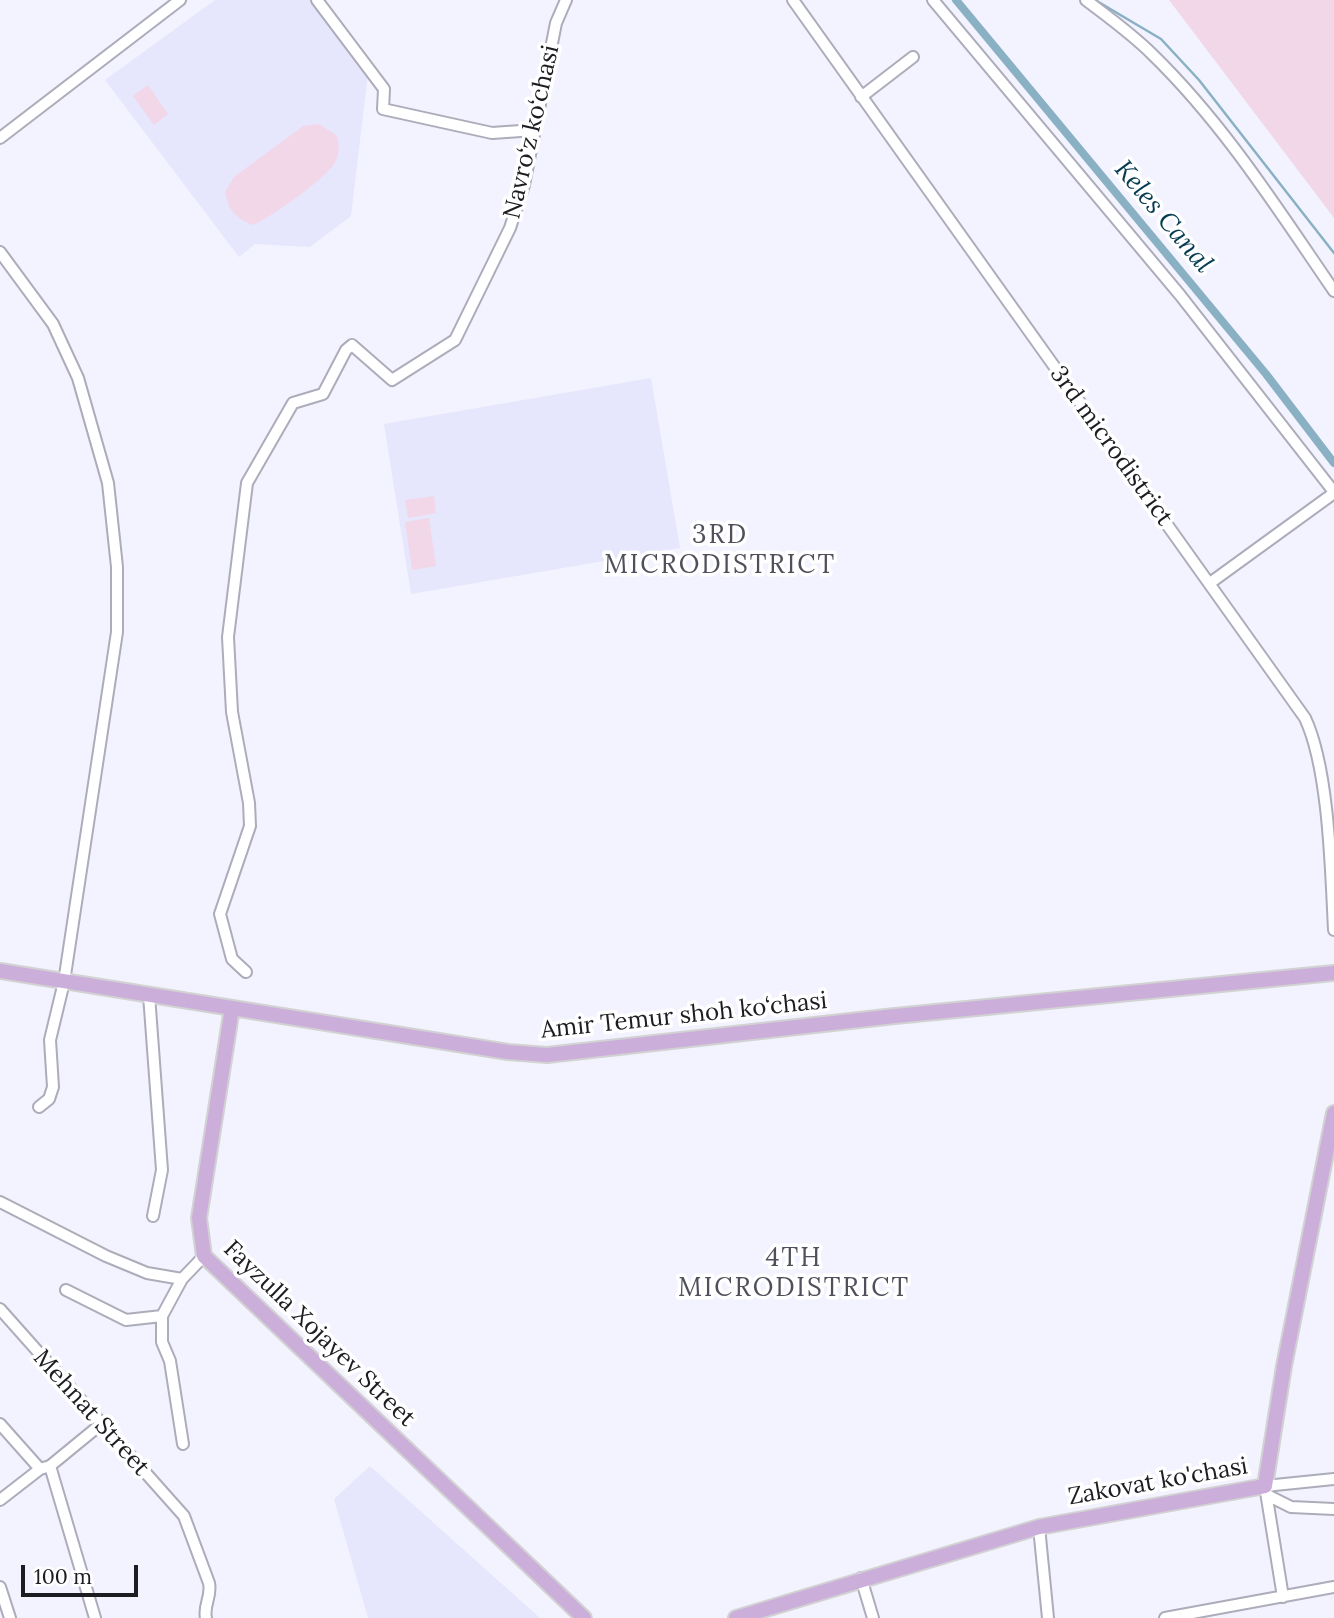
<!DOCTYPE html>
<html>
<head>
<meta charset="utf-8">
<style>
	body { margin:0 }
	#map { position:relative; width:1334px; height:1618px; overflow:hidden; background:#f3f3ff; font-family:Lora,serif }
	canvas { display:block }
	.scale { position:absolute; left:21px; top:1565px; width:117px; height:32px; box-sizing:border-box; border:4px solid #1c1c21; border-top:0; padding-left:9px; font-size:21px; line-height:24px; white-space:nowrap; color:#1c1c21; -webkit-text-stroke:5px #fff; paint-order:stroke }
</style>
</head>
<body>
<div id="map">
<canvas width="1334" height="1618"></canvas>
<div class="scale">100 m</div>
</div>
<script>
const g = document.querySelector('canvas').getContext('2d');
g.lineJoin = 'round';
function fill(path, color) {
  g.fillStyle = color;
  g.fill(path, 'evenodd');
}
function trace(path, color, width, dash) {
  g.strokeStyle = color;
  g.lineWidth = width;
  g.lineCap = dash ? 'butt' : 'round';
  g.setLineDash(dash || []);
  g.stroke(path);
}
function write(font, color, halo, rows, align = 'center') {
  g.font = font + ' Lora,serif';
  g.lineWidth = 7;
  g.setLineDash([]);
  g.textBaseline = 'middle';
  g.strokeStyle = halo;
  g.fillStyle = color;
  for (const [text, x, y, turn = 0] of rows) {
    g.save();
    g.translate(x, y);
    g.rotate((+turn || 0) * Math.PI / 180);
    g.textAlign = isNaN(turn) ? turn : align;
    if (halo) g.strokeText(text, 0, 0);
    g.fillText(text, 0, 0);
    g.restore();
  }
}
const built = new Path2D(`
	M215 0H319L369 65 351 216 310 247 255 244 239 257 105 80Z
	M651 378 680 548 411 594 384 424Z
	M370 1466 540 1618H368L334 1499Z`);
const green = new Path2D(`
	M1169 0H1334V218Z
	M148 85 168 114 154 125 133 96Z
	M319 124 337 136C339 146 340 153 335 162 326 179 271 217 253 225 235 218 229 211 225 192L234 177 303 126Z
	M434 496 436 513 408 518 405 500Z
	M429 518 436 566 412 570 405 522Z`);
const stream = new Path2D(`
	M1095 0 1161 39 1199 80 1334 253`);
const canal = new Path2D(`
	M956 0 1266 374 1334 463`);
const minor = new Path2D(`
	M317 0 384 89 383 109 492 133 535 130
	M793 0 1305 718C1329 769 1331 871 1334 930
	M933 0 1180 295 1334 492
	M1086 0C1108 17 1132 34 1152 54 1224 124 1277 208 1334 291
	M861 97 913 57
	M0 138 180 0
	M0 252 53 324 78 378 108 483 117 567V632L64 982 50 1040 53 1087 49 1099 39 1107
	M1210 583 1334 493
	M246 972 232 959 220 914 250 826 249 803 232 712 228 637 247 483 293 403 323 394 346 350 352 345 392 380 455 340 510 228 524 185 556 23 566 0
	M149 995 162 1170 153 1216
	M0 1202 106 1256 147 1273 182 1279 204 1256
	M66 1290 126 1320 162 1316 182 1279
	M0 1309 184 1516 209 1583C212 1597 203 1605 206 1618
	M162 1316V1342L170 1361 183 1444
	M0 1424 40 1469
	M50 1466 95 1618
	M1267 1495 1291 1507 1334 1509
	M0 1500 40 1469 50 1466 100 1425
	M1039 1527 1048 1618
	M861 1578 873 1618
	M0 1587 10 1618
	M1283 1597 1265 1486 1334 1479
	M1165 1618 1334 1587`);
const major = new Path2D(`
	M0 971 508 1052 547 1055 895 1016 1334 973
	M232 1008 199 1218 204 1256 584 1618
	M736 1618 1039 1527 1265 1486 1284 1366 1334 1113`);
const streetNames = [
	["Navro‘z ko‘chasi",532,132,-77],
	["3rd microdistrict",1111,446,54],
	["Amir Temur shoh ko‘chasi",684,1016,-6],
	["Fayzulla Xojayev Street",319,1334,44],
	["Mehnat Street",91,1413,48],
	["Zakovat ko'chasi",1158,1482,-10]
];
const waterNames = [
	["Keles Canal",1163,217,50]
];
const neighbourhoodNames = [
	["3RD",720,536],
	["MICRODISTRICT",720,566],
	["4TH",794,1259],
	["MICRODISTRICT",794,1289]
];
fill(built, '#e6e6fc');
fill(green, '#f2d7e8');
trace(stream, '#8ab0c4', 2.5);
trace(canal, '#8ab0c4', 8);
trace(minor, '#acacba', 14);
trace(major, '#d2d2d3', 18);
trace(minor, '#fff', 10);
trace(major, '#cbafda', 14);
write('24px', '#1c1c21', '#fff', streetNames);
write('italic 26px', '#073d53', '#fff', waterNames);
g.letterSpacing = '2px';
write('26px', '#50505c', '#fff', neighbourhoodNames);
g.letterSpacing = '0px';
</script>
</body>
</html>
